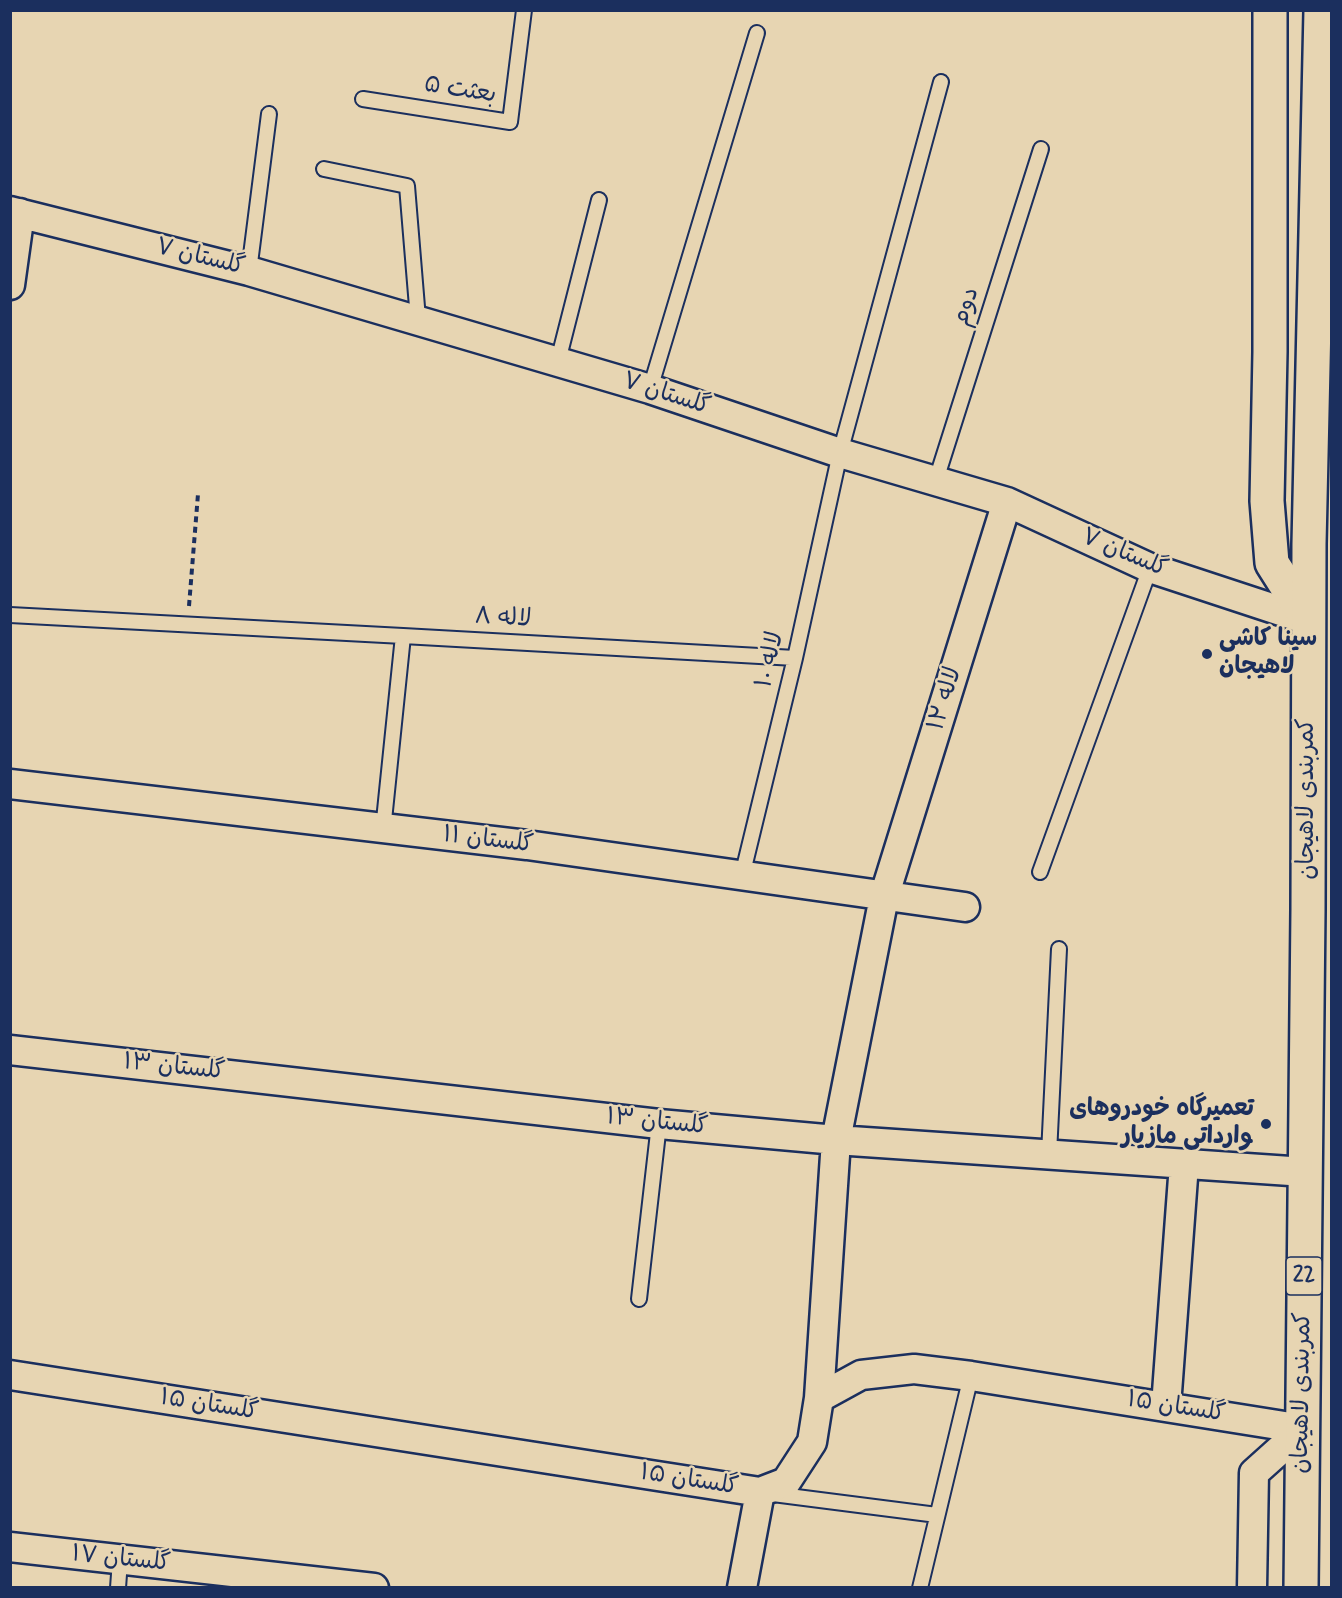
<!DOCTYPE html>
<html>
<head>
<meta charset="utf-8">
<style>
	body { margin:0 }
	#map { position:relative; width:1342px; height:1598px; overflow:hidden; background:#e7d5b2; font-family:Mynerve,sans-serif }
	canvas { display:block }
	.frame { position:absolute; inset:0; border:12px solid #1b2f5e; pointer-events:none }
</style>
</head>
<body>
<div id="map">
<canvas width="1342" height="1598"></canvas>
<div class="frame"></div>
</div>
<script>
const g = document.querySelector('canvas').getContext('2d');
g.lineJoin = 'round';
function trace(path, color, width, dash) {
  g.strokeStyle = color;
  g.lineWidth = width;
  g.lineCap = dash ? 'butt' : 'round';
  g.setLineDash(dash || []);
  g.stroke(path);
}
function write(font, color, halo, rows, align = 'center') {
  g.font = font + ' Mynerve,"Playpen Sans Arabic",sans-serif';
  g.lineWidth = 5;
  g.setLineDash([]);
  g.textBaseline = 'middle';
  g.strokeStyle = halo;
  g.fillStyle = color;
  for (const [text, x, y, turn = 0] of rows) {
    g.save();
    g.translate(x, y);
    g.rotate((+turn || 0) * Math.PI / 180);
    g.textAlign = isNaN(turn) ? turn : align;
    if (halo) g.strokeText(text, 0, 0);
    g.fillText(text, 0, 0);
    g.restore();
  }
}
const path = new Path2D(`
	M189 606 198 494`);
const lane = new Path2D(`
	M363 99 510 122 524 10
	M324 169 407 186 418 319
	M249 271 269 114
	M558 361 599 200
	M650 389 757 33
	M936 480 1041 149
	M10 615 403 636
	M383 830 403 636 795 658
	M1040 872 1150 568
	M742 876 795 658 840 453 941 82
	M1049 1154 1059 949
	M639 1299 659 1124
	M773 1494 937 1515
	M118 1588 120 1560
	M920 1588 971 1376`);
const street = new Path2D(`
	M10 211 249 271 650 389 840 453 1007 502 1150 568 1308 620
	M10 285 20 213
	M10 784 527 845 965 907
	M10 1050 659 1124 836 1140 1305 1172
	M10 1375 760 1492 786 1482 812 1442 819 1398 861 1375 914 1369 971 1376 1303 1429
	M819 1398 836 1140 884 897 1007 502
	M1166 1406 1184 1164
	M10 1547 374 1588
	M742 1588 760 1492
	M1252 1588 1254 1473 1303 1429`);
const secondary = new Path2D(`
	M1270 10V352L1267 501 1272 563 1308 620`);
const highway = new Path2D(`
	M1301 1588 1308 910 1309 544 1321 10`);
const markers = [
	[1207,654,6,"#1b2f5e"],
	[1266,1124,6,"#1b2f5e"]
];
const shields = [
	[1304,1276,36]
];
const shieldNames = [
	["22",1304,1276]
];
const streetNames = [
	["بعثت ۵",460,91,9],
	["گلستان ۷",200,258,14],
	["دوم",967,307,-72],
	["گلستان ۷",666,395,18],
	["گلستان ۷",1124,554,23],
	["لاله ۸",503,619,3],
	["لاله ۱۰",771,660,-77],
	["لاله ۱۲",946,699,-73],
	["کمربندی لاهیجان",1308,799,-90],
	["گلستان ۱۱",488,841,7],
	["گلستان ۱۳",174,1068,6],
	["گلستان ۱۳",657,1123,6],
	["کمربندی لاهیجان",1303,1393,-89],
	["گلستان ۱۵",209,1406,9],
	["گلستان ۱۵",1176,1408,9],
	["گلستان ۱۵",689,1481,9],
	["گلستان ۱۷",121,1560,6]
];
const poiNames = [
	["سینا کاشی",1219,640],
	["لاهیجان",1219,668],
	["تعمیرگاه خودروهای",1254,1110,"right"],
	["وارداتی مازیار",1254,1138,"right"]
];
trace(lane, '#1b2f5e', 18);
trace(street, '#1b2f5e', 33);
trace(secondary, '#1b2f5e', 38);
trace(highway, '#1b2f5e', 38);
trace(path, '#1b2f5e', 4, [6, 4.5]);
trace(lane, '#e7d5b2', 14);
trace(street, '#e7d5b2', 28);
trace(secondary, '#e7d5b2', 33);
trace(highway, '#e7d5b2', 33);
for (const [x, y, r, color] of markers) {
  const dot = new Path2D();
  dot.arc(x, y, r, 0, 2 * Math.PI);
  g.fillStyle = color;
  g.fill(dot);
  trace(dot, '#e7d5b2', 2);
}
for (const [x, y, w] of shields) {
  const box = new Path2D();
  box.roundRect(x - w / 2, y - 19, w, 38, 4.5);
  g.fillStyle = '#e7d5b2';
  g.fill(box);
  trace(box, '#1b2f5e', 1.5);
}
write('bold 22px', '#1b2f5e', null, shieldNames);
write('24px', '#1b2f5e', '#e7d5b2', streetNames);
write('bold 24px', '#1b2f5e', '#e7d5b2', poiNames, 'left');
</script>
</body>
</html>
